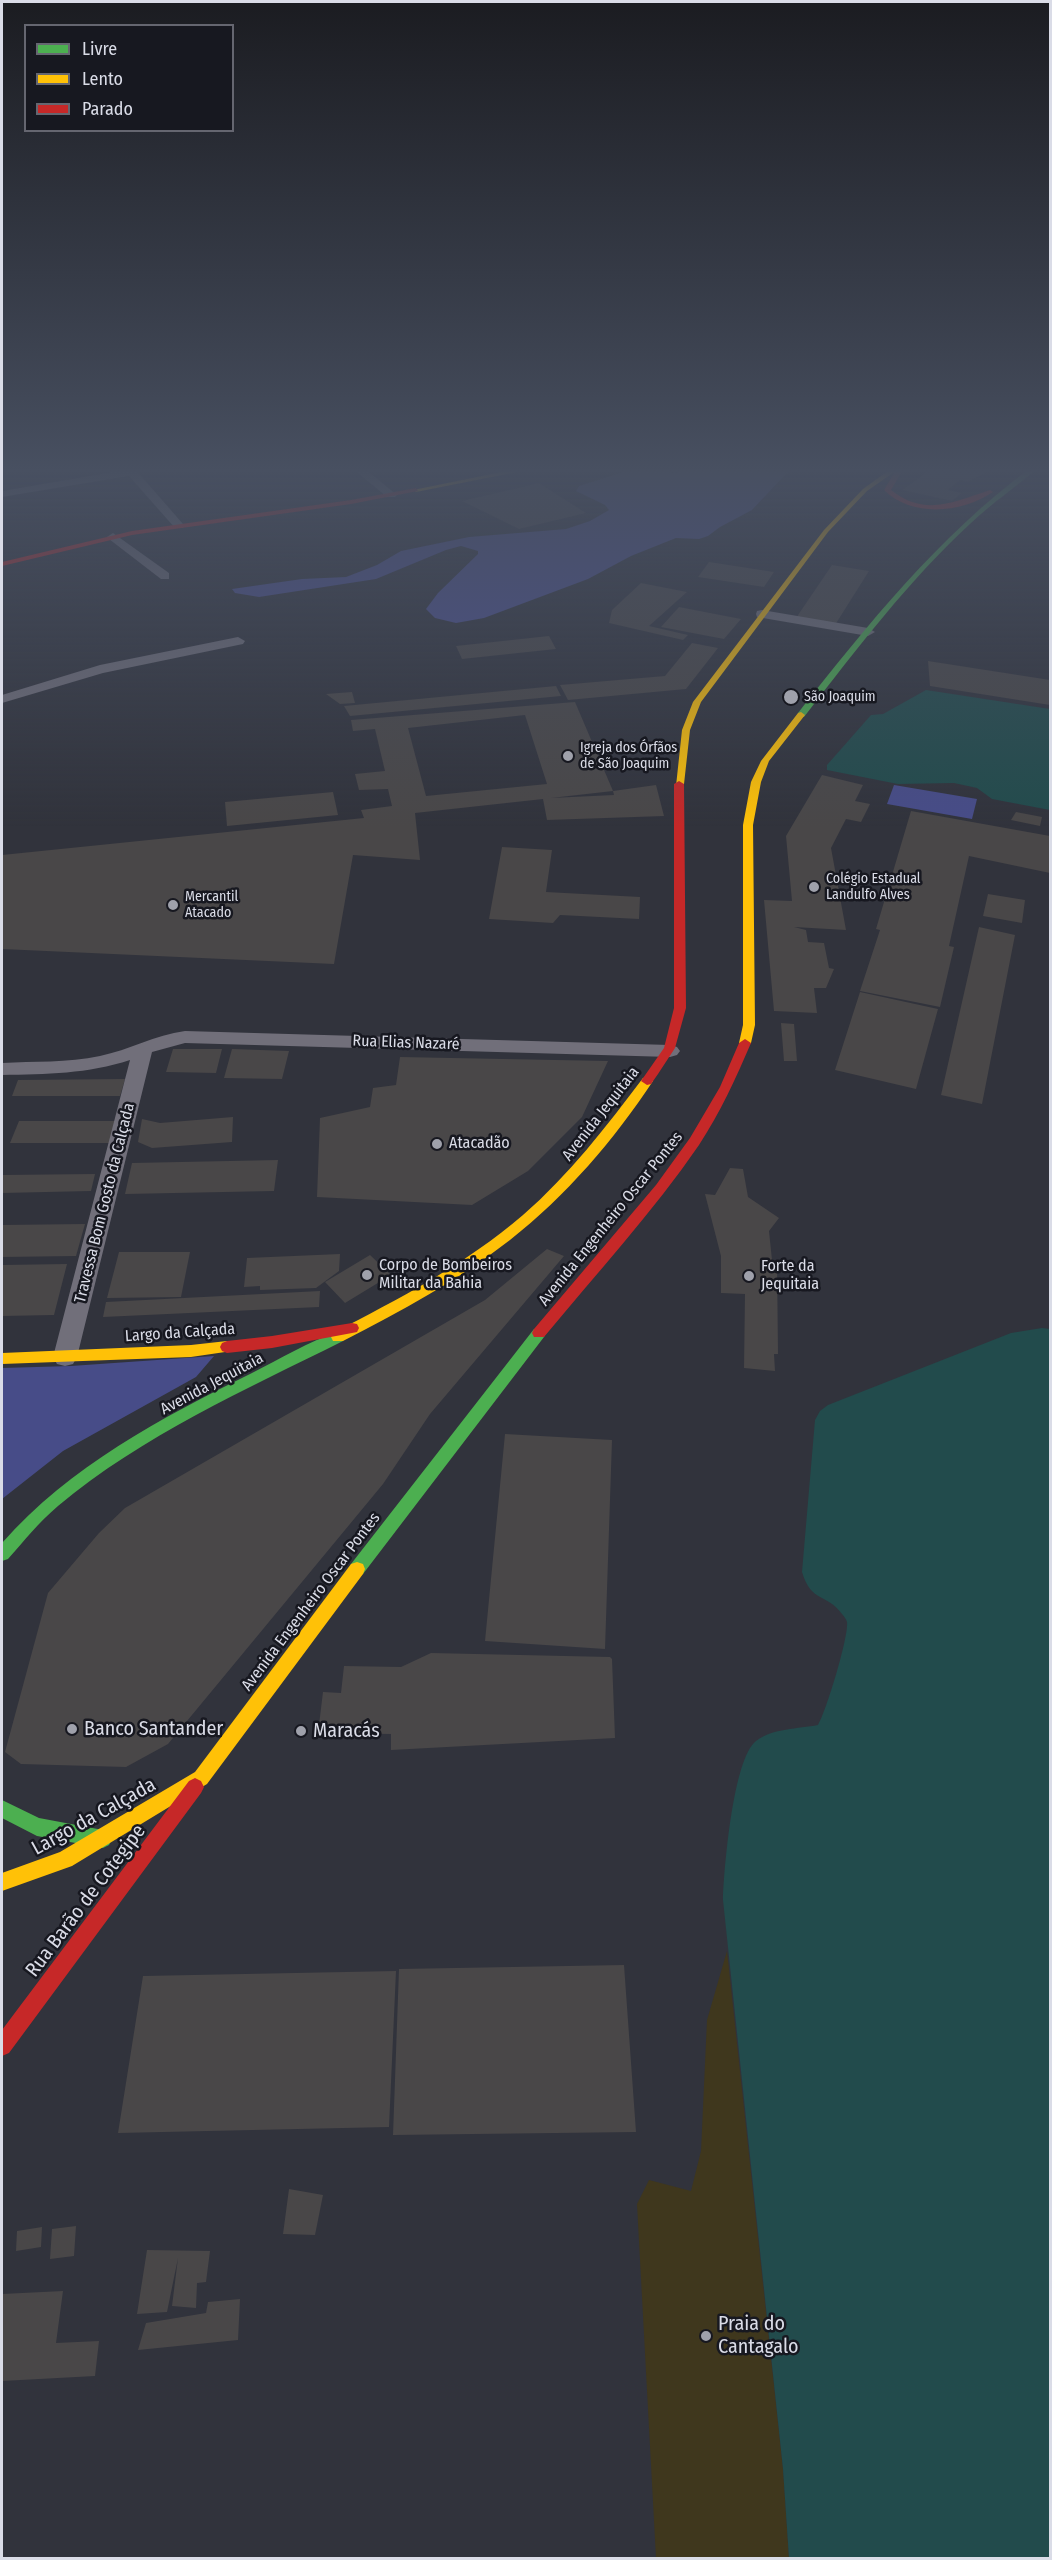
<!DOCTYPE html>
<html>
<head>
<meta charset="utf-8">
<style>
	body { margin:0 }
	#map { position:relative; width:1052px; height:2560px; overflow:hidden; background:#31333c; font-family:"Fira Sans Condensed",sans-serif }
	canvas { display:block }
	.frame { position:absolute; inset:0; border:3px solid #dadce7; pointer-events:none }
	.legend { position:absolute; left:24px; top:24px; width:210px; height:108px; box-sizing:border-box; background:#171820; border:2px solid #656670; margin:0; padding:8px 10px; list-style:none; font-size:18px; color:#dadce7 }
	.legend li { display:flex; align-items:center; gap:12px; height:30px }
	.legend b { width:30px; border:2px solid #656670 }
</style>
</head>
<body>
<div id="map">
<canvas width="1052" height="2560"></canvas>
<div class="frame"></div>
<ul class="legend">
<li><b style="height:8px;background:#4caf50"></b>Livre</li>
<li><b style="height:8px;background:#ffc107"></b>Lento</li>
<li><b style="height:8px;background:#c62828"></b>Parado</li>
</ul>
</div>
<script>
const g = document.querySelector('canvas').getContext('2d');
g.lineJoin = 'round';
function fill(path, color) {
  g.fillStyle = color;
  g.fill(path, 'evenodd');
}
function trace(path, color, width, dash) {
  g.strokeStyle = color;
  g.lineWidth = width;
  g.lineCap = dash ? 'butt' : 'round';
  g.setLineDash(dash || []);
  g.stroke(path);
}
function write(font, color, halo, rows, align = 'center') {
  g.font = font + ' "Fira Sans Condensed",sans-serif';
  g.lineWidth = 5;
  g.setLineDash([]);
  g.textBaseline = 'middle';
  g.strokeStyle = halo;
  g.fillStyle = color;
  for (const [text, x, y, turn = 0] of rows) {
    g.save();
    g.translate(x, y);
    g.rotate((+turn || 0) * Math.PI / 180);
    g.textAlign = isNaN(turn) ? turn : align;
    if (halo) g.strokeText(text, 0, 0);
    g.fillText(text, 0, 0);
    g.restore();
  }
}
const green = new Path2D(`
	M894 785 977 799 972 819 887 804Z
	M214 1356 196 1377 63 1451 2 1499V1368L71 1366Z`);
const forest = new Path2D(`
	M636 468H657L673 473 702 468H795L785 475 752 510 720 527 708 536 699 539 676 538 631 556 588 579 484 618 456 623 435 618 426 609 438 593 478 554V551L461 546 446 550 376 579 259 597 235 593 232 589 302 579 346 577 377 565 401 551 469 537 566 529 590 521 609 510 605 505 576 491 579 486Z`);
const sand = new Path2D(`
	M727 1951 783 2469 789 2558H656L637 2204 649 2180 691 2191 701 2151 707 2020Z`);
const water = new Path2D(`
	M926 690 1050 709V810L992 799 977 788 954 783 898 784 827 770V765L871 715 883 714Z
	M1042 1328 1050 1329V2558H789L783 2469 723 1900C724 1869 733 1759 756 1741 773 1728 798 1729 818 1725 826 1712 849 1636 847 1622 846 1619 844 1616 842 1614 827 1593 811 1603 802 1572L815 1420 820 1411 828 1405 1011 1333Z`);
const building = new Path2D(`
	M933 468H994L968 482 960 480 948 490 962 493 952 501 902 490Z
	M539 483 586 513 519 529 462 501Z
	M709 562 774 572 764 587 698 577Z
	M832 565 869 571 835 625 796 618Z
	M641 583 687 592 649 626 688 635 683 640 609 623 612 610Z
	M679 607 741 619 724 639 661 627Z
	M549 636 556 649 462 659 456 646Z
	M692 643 718 648 686 689 568 700 560 685 665 676Z
	M928 661 1050 680V705L930 686Z
	M556 686 561 696 350 716 344 706Z
	M352 692 355 703 340 704 326 694Z
	M575 702 613 791 551 798 614 795 613 791 656 785 664 816 547 820 543 799 415 813 420 860 353 855 334 964 2 949V855L364 818 361 810 392 806 388 789 359 790 355 774 385 771 375 729 353 731 351 720ZM525 715 547 784 426 796 408 728Z
	M822 775 863 785 855 801 870 804 861 822 846 819 831 848 846 930 794 927 806 930 808 942 824 943 829 968 834 969 826 988H814L817 1013 774 1011 764 900 792 901 786 836Z
	M333 792 338 815 227 826 225 802Z
	M911 811 1050 836V873L969 856 949 946 954 947 940 1007 860 991 879 933 880 930 876 929Z
	M1016 812 1042 817 1040 826 1011 820Z
	M502 847 552 850 546 892 640 897 639 919 560 915 553 923 489 919Z
	M988 894 1025 900 1022 923 983 916Z
	M979 927 1015 935 982 1104 941 1095Z
	M860 992 938 1009 916 1089 835 1070Z
	M781 1023 794 1024 797 1061H784Z
	M173 1049H222L216 1073 166 1072Z
	M232 1049 289 1051 282 1079 224 1078Z
	M400 1057 608 1061 582 1117 528 1171 472 1205 317 1197 320 1118 370 1107 373 1088 396 1085Z
	M125 1079 120 1096H12L18 1080Z
	M233 1117 232 1142 152 1148 138 1142 142 1119 160 1123Z
	M19 1121H116L109 1143H10Z
	M278 1160 274 1191 125 1194 132 1163Z
	M730 1168 743 1169 748 1197 779 1218 769 1231 772 1260H777L778 1354H774L775 1371 744 1368 745 1294 721 1293V1256L705 1194 715 1195Z
	M95 1174 91 1191 2 1193V1175Z
	M85 1224 76 1256 2 1257V1225Z
	M547 1249 564 1256 430 1414 383 1484 168 1744 126 1767 21 1764 5 1752 48 1593 99 1533 125 1508 485 1300Z
	M119 1252H190L181 1297 107 1298Z
	M340 1254 339 1271 316 1288 260 1290V1286L244 1287 247 1258Z
	M370 1255 391 1275 345 1303 325 1282Z
	M67 1264 54 1315 2 1316V1265Z
	M320 1291 319 1307 103 1317 106 1302Z
	M505 1434 612 1440 605 1649 485 1641Z
	M431 1653 610 1657 612 1659 615 1738 391 1750V1734L318 1733 323 1692 341 1693 344 1666 401 1667Z
	M624 1965 636 2132 393 2135 399 1969Z
	M396 1971 389 2127 118 2133 143 1976Z
	M289 2189 323 2195 315 2235 283 2234Z
	M76 2226 74 2256 50 2259 52 2229Z
	M42 2227 41 2247 16 2251 17 2231Z
	M147 2250 210 2251 206 2282 197 2283 196 2308 172 2306 178 2258 167 2312 137 2314Z
	M63 2291 56 2343 99 2341 95 2376 2 2381V2294Z
	M240 2299 238 2340 138 2350 146 2323 206 2313 208 2302Z`);
const street = new Path2D(`
	M123 468 136 470 183 524V528H175L129 476 2 497V491L124 470Z
	M352 468H364L397 495 395 497H387Z
	M113 533 169 573V579H161L109 539 107 537Z
	M762 610 868 628 875 632 868 636 757 617 756 614 757 611Z
	M238 637 245 641 243 644 103 673 2 703V695L100 665Z
	M185 1031 670 1045 677 1047 680 1051 677 1055 670 1057 185 1043 152 1052 77 1357 73 1364 65 1366 57 1364 53 1357 130 1060C88 1074 46 1074 2 1075V1063C34 1061 67 1063 100 1056 129 1050 155 1035 185 1031Z`);
const fast = new Path2D(`
	M1030 468H1038C1016 487 992 503 971 523 908 581 856 650 804 717H798V713C868 624 938 537 1030 468Z
	M539 1328 544 1329 546 1333 544 1337 363 1574 357 1576 351 1574 349 1569 351 1564 534 1329Z
	M338 1332 343 1333 345 1337 343 1341C245 1390 143 1435 58 1506 39 1522 24 1541 8 1559L2 1561V1543C70 1466 161 1418 252 1373 280 1359 309 1341 338 1332Z
	M2 1800 39 1818 103 1830 109 1833 112 1839 109 1845 103 1848 37 1836 2 1818Z`);
const slow = new Path2D(`
	M521 468H537L416 492 413 490Z
	M892 468H900L867 491 828 532 701 702 690 730 684 784 676 786 682 730 693 702 824 530 863 489Z
	M801 712 805 715 769 761 761 782 753 825 755 1025 751 1043 745 1047 739 1043 743 1025V825L751 782 761 761 798 713Z
	M647 1077 653 1081C614 1140 566 1196 510 1240 459 1280 401 1311 343 1341H333L331 1337 333 1333C399 1299 466 1264 523 1215 569 1175 606 1127 643 1078Z
	M227 1341 232 1343 234 1347 232 1351 191 1357 2 1364V1353L191 1345Z
	M357 1562 363 1564 365 1569 363 1574 207 1784 72 1866 2 1891V1873L60 1852 195 1772 351 1564Z`);
const jam = new Path2D(`
	M897 468H904L891 490C925 517 953 502 990 490L993 492C962 513 912 518 884 490Z
	M416 488 418 491 351 504 132 535 2 566V562L132 531 351 500Z
	M679 781 684 784 686 1008 675 1048 658 1074 651 1084 647 1085 641 1081 664 1048 674 1008V784Z
	M745 1039 751 1043C736 1078 720 1113 699 1145 653 1212 596 1274 544 1337H534L532 1333 534 1329 656 1185 690 1138 720 1087 739 1043Z
	M352 1323 357 1324 359 1328 357 1332 352 1333 272 1348 227 1353 222 1351 220 1347 222 1343 227 1341 272 1336Z
	M195 1778 201 1781 204 1787 201 1793 9 2053 2 2056V2030L189 1781Z`);
const markers = [
	[791,697,8,"#9fa1ab"],
	[568,756,6,"#9fa1ab"],
	[814,887,6,"#9fa1ab"],
	[173,905,6,"#9fa1ab"],
	[437,1144,6,"#9fa1ab"],
	[367,1275,6,"#9fa1ab"],
	[749,1276,6,"#9fa1ab"],
	[72,1729,6,"#9fa1ab"],
	[301,1731,6,"#9fa1ab"],
	[706,2336,6,"#9fa1ab"]
];
const farPoinames = [
	["São Joaquim",804,697],
	["Igreja dos Órfãos",580,748],
	["de São Joaquim",580,764],
	["Colégio Estadual",826,879],
	["Landulfo Alves",826,895],
	["Mercantil",185,897],
	["Atacado",185,913]
];
const streetNames = [
	["Rua Elias Nazaré",406,1043,2],
	["Avenida Jequitaia",601,1114,-52],
	["Travessa Bom Gosto da Calçada",105,1203,-76],
	["Avenida Engenheiro Oscar Pontes",611,1219,-51],
	["Largo da Calçada",180,1333,-4],
	["Avenida Jequitaia",212,1384,-28],
	["Avenida Engenheiro Oscar Pontes",311,1602,-53]
];
const poiNames = [
	["Atacadão",449,1144],
	["Corpo de Bombeiros",379,1266],
	["Militar da Bahia",379,1284],
	["Forte da",761,1267],
	["Jequitaia",761,1285]
];
const nearPoinames = [
	["Banco Santander",84,1729],
	["Maracás",313,1731],
	["Praia do",718,2324],
	["Cantagalo",718,2347]
];
const nearStreetnames = [
	["Largo da Calçada",94,1817,-29],
	["Rua Barão de Cotegipe",86,1901,-53]
];
fill(green, '#474c88');
fill(forest, '#4c5095');
fill(sand, '#3f371d');
fill(water, '#224b4c');
fill(building, '#494748');
fill(street, '#716f7a');
fill(fast, '#4caf50');
fill(slow, '#ffc107');
fill(jam, '#c62828');
const sky = g.createLinearGradient(0, 0, 0, 827);
sky.addColorStop(0, '#1b1c21');
sky.addColorStop(0.57, '#485061');
sky.addColorStop(1, '#48506100');
g.fillStyle = sky;
g.fillRect(0, 0, 1052, 827);
for (const [x, y, r, color] of markers) {
  const dot = new Path2D();
  dot.arc(x, y, r, 0, 2 * Math.PI);
  g.fillStyle = color;
  g.fill(dot);
  trace(dot, '#171820', 2);
}
write('14px', '#dadce7', '#171820', farPoinames, 'left');
write('16px', '#dadce7', '#171820', streetNames);
write('16px', '#dadce7', '#171820', poiNames, 'left');
write('20px', '#dadce7', '#171820', nearPoinames, 'left');
write('20px', '#dadce7', '#171820', nearStreetnames);
</script>
</body>
</html>
